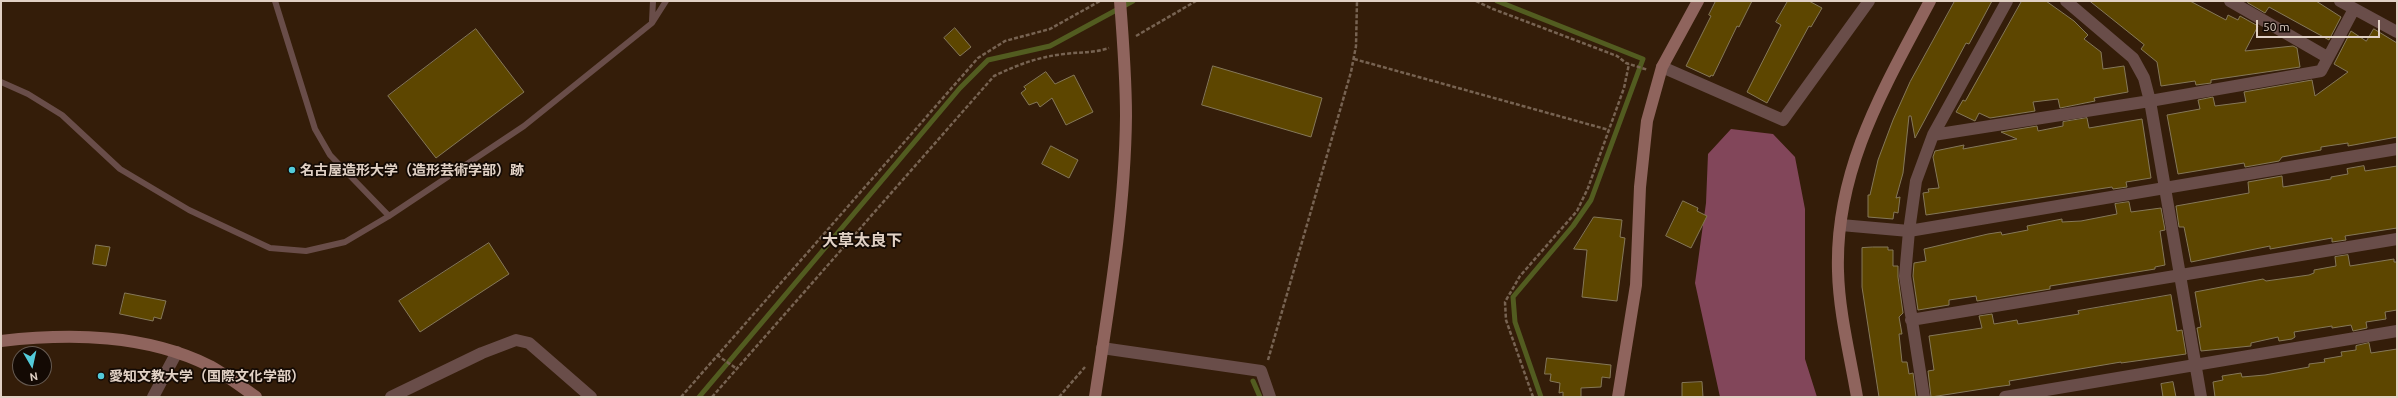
<!DOCTYPE html>
<html>
<head>
<meta charset="utf-8">
<style>
	body { margin:0 }
	#map { position:relative; width:2398px; height:398px; overflow:hidden; background:#341d09; font-family:Ubuntu,sans-serif }
	canvas { display:block }
	.frame { position:absolute; inset:0; border:2px solid #e1d1c5; pointer-events:none }
	.north { position:absolute; left:12px; top:346px; width:40px; height:40px; box-sizing:border-box; background:#140a04; border:1px solid #665a51; border-radius:50%; rotate:171deg; font-size:11px; font-weight:700; line-height:16px; text-align:center; color:#e1d1c5 }
	.north::after { content:''; display:block; margin:auto; width:14px; height:18px; background:#53cbda; clip-path:polygon(50% 0,100% 100%,50% 72%,0 100%) }
	.scale { position:absolute; left:2256px; top:20px; width:124px; height:18px; box-sizing:border-box; border:2px solid #e1d1c5; border-top:0; padding-left:5px; font-size:12px; line-height:14px; white-space:nowrap; color:#e1d1c5; -webkit-text-stroke:3px #140a04; paint-order:stroke }
</style>
</head>
<body>
<div id="map">
<canvas width="2398" height="398"></canvas>
<div class="frame"></div>
<div class="north">N</div>
<div class="scale">50 m</div>
</div>
<script>
const g = document.querySelector('canvas').getContext('2d');
g.lineJoin = 'round';
function fill(path, color) {
  g.fillStyle = color;
  g.fill(path, 'evenodd');
}
function trace(path, color, width, dash) {
  g.strokeStyle = color;
  g.lineWidth = width;
  g.lineCap = dash ? 'butt' : 'round';
  g.setLineDash(dash || []);
  g.stroke(path);
}
function write(font, color, halo, rows, align = 'center') {
  g.font = font + ' Ubuntu,"Noto Sans JP",sans-serif';
  g.lineWidth = 3.5;
  g.setLineDash([]);
  g.textBaseline = 'middle';
  g.strokeStyle = halo;
  g.fillStyle = color;
  for (const [text, x, y, turn = 0] of rows) {
    g.save();
    g.translate(x, y);
    g.rotate((+turn || 0) * Math.PI / 180);
    g.textAlign = isNaN(turn) ? turn : align;
    if (halo) g.strokeText(text, 0, 0);
    g.fillText(text, 0, 0);
    g.restore();
  }
}
const forest = new Path2D(`
	M1731 129 1773 134 1795 157 1805 209V359L1817 397H1720L1695 283 1706 203 1708 154Z`);
const stream = new Path2D(`
	M1497 1 1643 59 1591 200 1573 226 1513 297 1515 322 1541 397
	M1253 381 1260 397
	M699 397 960 88 988 60 1050 46 1133 1`);
const building = new Path2D(`
	M1716 1H1752L1739 27 1737 26 1713 76 1711 75 1710 77 1686 66 1711 16 1709 15Z
	M1788 1H1809L1822 8 1811 27 1809 26 1767 103 1747 92 1781 25 1776 22Z
	M1955 1H1992L1969 44 1966 43 1915 138 1911 116H1909L1903 173 1896 198 1900 197 1898 213 1894 212 1893 219 1868 217V195H1870L1878 160 1893 120 1910 82Z
	M2022 1H2046L2074 21 2088 35 2084 39 2101 52 2103 69 2124 66 2128 92 2094 98 2095 101 2060 108 2058 99 2033 102 2035 111 1990 118 1979 113 1975 121 1956 112 1963 100 1965 101Z
	M2090 1H2190L2226 20 2228 15 2238 20 2240 16 2258 26 2245 51 2293 46 2297 48 2300 67 2211 80V83L2196 85 2195 81 2161 86 2157 62 2141 49 2144 45Z
	M2249 1H2316L2341 17 2329 40 2269 7 2265 13 2248 3Z
	M955 28 971 47 960 56 944 38Z
	M476 29 524 92 436 158 388 96Z
	M2374 29 2397 43V137L2348 146V143L2321 147V150L2282 157 2279 161 2245 167 2244 163 2178 174 2167 115 2200 109 2198 100 2213 97 2215 106 2246 102 2244 92 2312 80 2315 96 2348 72 2334 64 2351 31 2366 41Z
	M1213 66 1322 98 1311 137 1202 105Z
	M1046 72 1055 84 1074 75 1093 112 1066 125 1052 98 1040 107 1037 102 1029 105 1021 93 1026 89 1024 87Z
	M2087 118 2089 128 2142 119 2151 178 2126 182 2127 187 2113 189 2112 187 1926 215 1923 193 1929 192 1928 189 1939 188 1933 157 1935 151 1964 145 1963 149 2017 139 2001 132 2037 126 2038 131 2063 126V122Z
	M1051 146 1078 160 1069 178 1042 164Z
	M2364 166 2365 171 2397 166V228L2345 236 2346 240 2332 242V238L2270 249V246L2191 262 2184 227H2179L2176 206 2249 193 2248 182 2282 176 2283 187 2331 179V177L2348 174 2347 169Z
	M1683 201 1698 208 1697 211 1707 216 1691 248 1666 236Z
	M2129 202 2131 212 2161 208 2165 230 2160 231 2165 265 2155 267V269L2050 286V289L1977 301 1976 296 1949 300V305L1918 310 1913 276 1914 263 1926 261 1924 249 1988 234 2001 232 2002 235 2028 230 2027 226 2062 219V222L2081 221 2117 214 2115 204Z
	M1594 217 1622 220 1620 237 1625 238 1617 301 1582 297 1587 250 1574 249Z
	M489 243 509 274 420 332 399 301Z
	M96 245 110 247 106 266 93 264Z
	M1873 247H1888V250H1893V266H1898V277L1903 313 1899 317 1902 334H1899L1902 362H1907L1909 374 1913 373 1916 397H1879L1862 287V248Z
	M2348 255 2350 266 2394 259V262H2397V310L2385 312 2386 319 2366 322 2367 328 2353 331 2351 325 2332 328V326L2294 332 2295 337 2292 339 2279 341 2278 337 2251 343V346L2201 351 2197 328 2201 327 2195 292 2263 279 2266 281 2309 275 2314 273V270L2336 266 2335 257Z
	M125 293 166 301 161 319 154 317 153 321 120 314Z
	M2171 295 2177 331 2182 330 2186 354 2121 363V362L2009 381 2010 385 1995 387 1931 397 1928 371 1934 370 1929 336 1982 328 1979 316 1992 314 1994 324 2017 320 2018 324 2079 314 2078 311Z
	M2369 343 2371 353 2397 349V397H2215L2213 382 2223 380 2222 376 2241 373 2242 377 2265 375 2309 367V364L2325 362 2324 359 2342 356 2341 352 2356 350V346Z
	M1547 358 1611 365 1610 378 1602 377 1601 387 1581 388V397H1563V392L1559 393 1560 383 1550 381 1551 374H1545Z
	M1702 382 1703 397H1682V383Z
	M2173 382 2176 397H2163L2161 384Z`);
const path = new Path2D(`
	M1476 1 1493 9 1617 56 1626 63 1648 70
	M1136 36 1196 1
	M1354 59 1609 130
	M717 355 737 369
	M1268 360 1351 72 1356 46 1357 1
	M681 397 978 58 1005 41 1050 29 1100 1
	M712 397 994 76C1017 65 1038 57 1064 54 1080 52 1094 53 1109 48
	M1059 397 1085 367
	M1533 397 1506 320 1505 302 1520 276 1577 211 1588 188 1624 88 1629 64`);
const lane = new Path2D(`
	M275 1 315 129 330 155 389 216
	M652 21 653 1
	M1 82 28 94 62 115 120 169 189 210 270 248 306 251 345 242 389 216 524 126 652 23 666 1`);
const street = new Path2D(`
	M2066 1 2133 58 2144 78 2150 101 2201 397
	M2230 1 2327 57
	M2340 1 2397 32
	M1662 67 1783 120 1869 1
	M1933 135 2150 101 2321 71 2354 9
	M1841 225 1909 231 2397 149
	M1911 320 2397 239
	M1102 348 1261 371 1270 397
	M153 397 177 352
	M391 397 482 353 516 340 529 343 591 397
	M1924 397 1905 276 1909 231 1916 181 1933 135 2007 1
	M2005 397 2397 331`);
const secondary = new Path2D(`
	M1 341C71 333 146 334 210 366 226 375 242 387 256 397
	M1095 397C1109 304 1125 211 1126 116 1126 78 1123 39 1120 1
	M1618 397 1636 285 1640 187 1647 121 1662 67 1698 1
	M1857 397C1850 355 1839 313 1838 271 1835 169 1884 88 1930 1`);
const markers = [
	[292,170,4,"#53cbda"],
	[101,376,4,"#53cbda"]
];
const poiNames = [
	["名古屋造形大学（造形芸術学部）跡",300,170],
	["愛知文教大学（国際文化学部）",109,376]
];
const quarterNames = [
	["大草太良下",862,241]
];
fill(forest, '#82465a');
trace(stream, '#525c20', 5);
fill(building, '#5d4600');
trace(building, '#857859', 1);
trace(path, '#776352', 2.5, [4, 2]);
trace(lane, '#694d49', 6);
trace(street, '#694d49', 12);
trace(secondary, '#8f645d', 12);
for (const [x, y, r, color] of markers) {
  const dot = new Path2D();
  dot.arc(x, y, r, 0, 2 * Math.PI);
  g.fillStyle = color;
  g.fill(dot);
  trace(dot, '#140a04', 1.5);
}
write('bold 14px', '#e1d1c5', '#140a04', poiNames, 'left');
write('bold 16px', '#e1d1c5', '#140a04', quarterNames);
</script>
</body>
</html>
